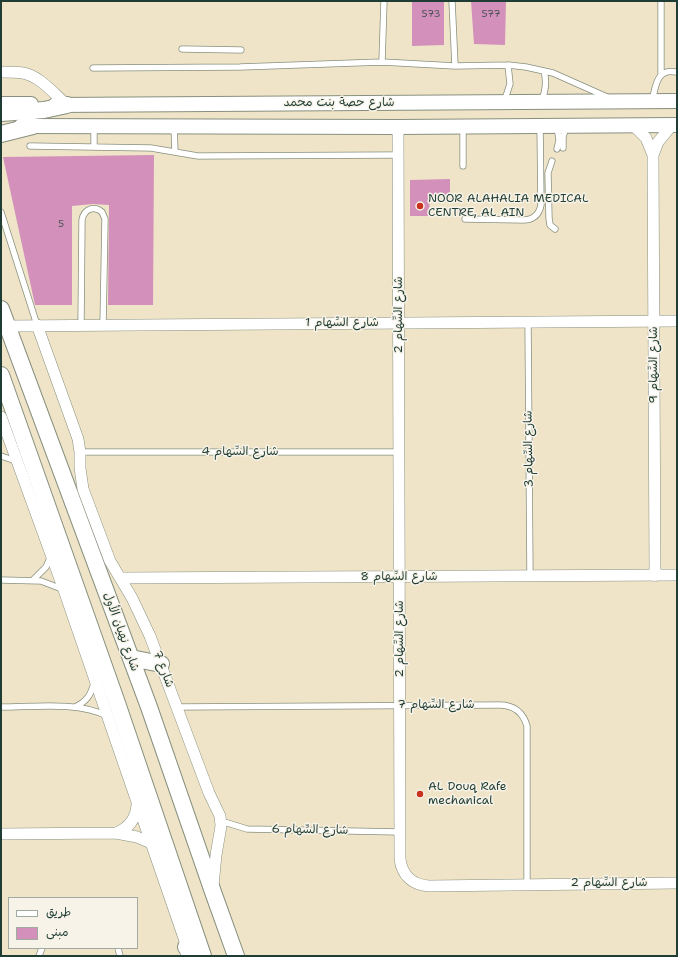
<!DOCTYPE html>
<html>
<head>
<meta charset="utf-8">
<style>
	body { margin:0 }
	#map { position:relative; width:678px; height:957px; overflow:hidden; background:#efe4c8; font-family:"Shantell Sans","Playpen Sans Arabic",sans-serif }
	canvas { display:block }
	.frame { position:absolute; inset:0; border:2px solid #1f3d34; pointer-events:none }
	.legend { position:absolute; left:8px; top:897px; width:130px; height:52px; box-sizing:border-box; background:#f7f3e8; border:1px solid #a1aaa0; margin:0; padding:5px 7px; list-style:none; font-size:12px; color:#1f3d34 }
	.legend li { display:flex; align-items:center; gap:8px; height:20px }
	.legend b { width:20px; border:1px solid #a1aaa0 }
</style>
</head>
<body>
<div id="map">
<canvas width="678" height="957"></canvas>
<div class="frame"></div>
<ul class="legend">
<li><b style="height:5px;background:#fff"></b>طريق</li>
<li><b style="height:11px;background:#d390ba"></b>مبنى</li>
</ul>
</div>
<script>
const g = document.querySelector('canvas').getContext('2d');
g.lineJoin = 'round';
function fill(path, color) {
  g.fillStyle = color;
  g.fill(path, 'evenodd');
}
function trace(path, color, width, dash) {
  g.strokeStyle = color;
  g.lineWidth = width;
  g.lineCap = dash ? 'butt' : 'round';
  g.setLineDash(dash || []);
  g.stroke(path);
}
function write(font, color, halo, rows, align = 'center') {
  g.font = font + ' "Shantell Sans","Playpen Sans Arabic",sans-serif';
  g.lineWidth = 3;
  g.setLineDash([]);
  g.textBaseline = 'middle';
  g.strokeStyle = halo;
  g.fillStyle = color;
  for (const [text, x, y, turn = 0] of rows) {
    g.save();
    g.translate(x, y);
    g.rotate((+turn || 0) * Math.PI / 180);
    g.textAlign = isNaN(turn) ? turn : align;
    if (halo) g.strokeText(text, 0, 0);
    g.fillText(text, 0, 0);
    g.restore();
  }
}
const building = new Path2D(`
	M412 1H444V45L412 46Z
	M471 1H506L505 45 474 44Z
	M154 155 153 305H108L109 205 93 204 72 206V305H35L3 157Z
	M450 179V195H430L429 216H410V180Z`);
const service = new Path2D(`
	M452 1 455 66
	M661 1V75
	M182 49 241 50
	M382 62 384 1
	M93 68 240 67 382 62 455 66 508 65 526 67 553 73 607 97
	M652 100C655 91 656 74 667 72 670 71 674 72 677 72
	M504 102 510 84 508 65
	M541 102C546 91 547 82 544 71
	M174 126 175 152
	M557 126 559 140 557 149
	M94 127V147
	M463 127V166
	M30 146 151 148 198 156 398 155
	M563 148V137L566 127
	M552 161 548 173 549 218 550 225 555 229
	M1 212 37 325
	M465 219 523 220C533 220 539 215 541 205L540 126
	M528 321 530 576
	M81 325 82 220C84 209 94 205 102 212L105 219 103 325
	M80 452H399
	M1 456 16 461
	M1 580 41 581 62 589
	M33 580 46 567 51 556
	M1 707C33 707 79 701 107 716
	M75 707C86 702 91 695 94 683
	M177 707 499 705C513 705 523 712 527 726V884
	M221 821 247 829 400 832
	M118 948 120 956
	M39 956 42 948`);
const minor = new Path2D(`
	M1 72C8 72 16 72 23 73 40 76 54 94 67 105
	M634 126 646 138 653 155 655 576
	M398 127 400 859C402 875 412 885 429 886L677 883
	M653 155 658 142 672 125
	M37 325 78 439 80 452V468L83 489 110 561 132 598 150 636 209 793 220 816 221 826 216 855 213 886
	M7 326 677 321
	M1 417 64 590 185 941 186 953
	M120 578 677 575
	M116 833C129 828 136 819 137 805
	M1 834 116 833 137 837 151 843`);
const tertiary = new Path2D(`
	M1 104H31
	M55 105 677 101
	M21 126 398 127 677 125`);
const secondary = new Path2D(`
	M1 113 44 110 67 105
	M1 134 33 126
	M1 309 149 707 213 892 236 956
	M1 375 117 703 203 956
	M131 658 161 664
	M186 947 193 956`);
const markers = [
	[420,206,4,"#c8321e"],
	[420,794,4,"#c8321e"]
];
const numberNames = [
	["573",431,14],
	["577",491,14],
	["5",61,224]
];
const streetNames = [
	["شارع حصة بنت محمد",339,103],
	["شارع السِّهام 2",399,315,-90],
	["شارع السِّهام 1",342,323],
	["شارع السِّهام 9",654,365,-90],
	["شارع السِّهام 3",529,449,-91],
	["شارع السِّهام 4",240,452],
	["شارع السِّهام 8",399,577],
	["شارع نهيان الأول",121,632,70],
	["شارع السِّهام 2",400,639,-90],
	["شارع 7",163,669,69],
	["شارع السِّهام 7",436,705],
	["شارع السِّهام 6",310,830,1],
	["شارع السِّهام 2",609,883]
];
const poiNames = [
	["NOOR ALAHALIA MEDICAL",428,199],
	["CENTRE, AL AIN",428,213],
	["AL Douq Rafe",428,787],
	["mechanical",428,801]
];
fill(building, '#d390ba');
trace(service, '#87907e', 7);
trace(minor, '#87907e', 12);
trace(tertiary, '#87907e', 16);
trace(secondary, '#87907e', 18);
trace(service, '#fff', 5.5);
trace(minor, '#fff', 11);
trace(tertiary, '#fff', 14);
trace(secondary, '#fff', 16);
for (const [x, y, r, color] of markers) {
  const dot = new Path2D();
  dot.arc(x, y, r, 0, 2 * Math.PI);
  g.fillStyle = color;
  g.fill(dot);
  trace(dot, '#f7f3e8', 1.5);
}
write('10px', '#4c5256', null, numberNames);
write('12px', '#1f3d34', '#f7f3e8', streetNames);
write('12px', '#1f3d34', '#f7f3e8', poiNames, 'left');
</script>
</body>
</html>
